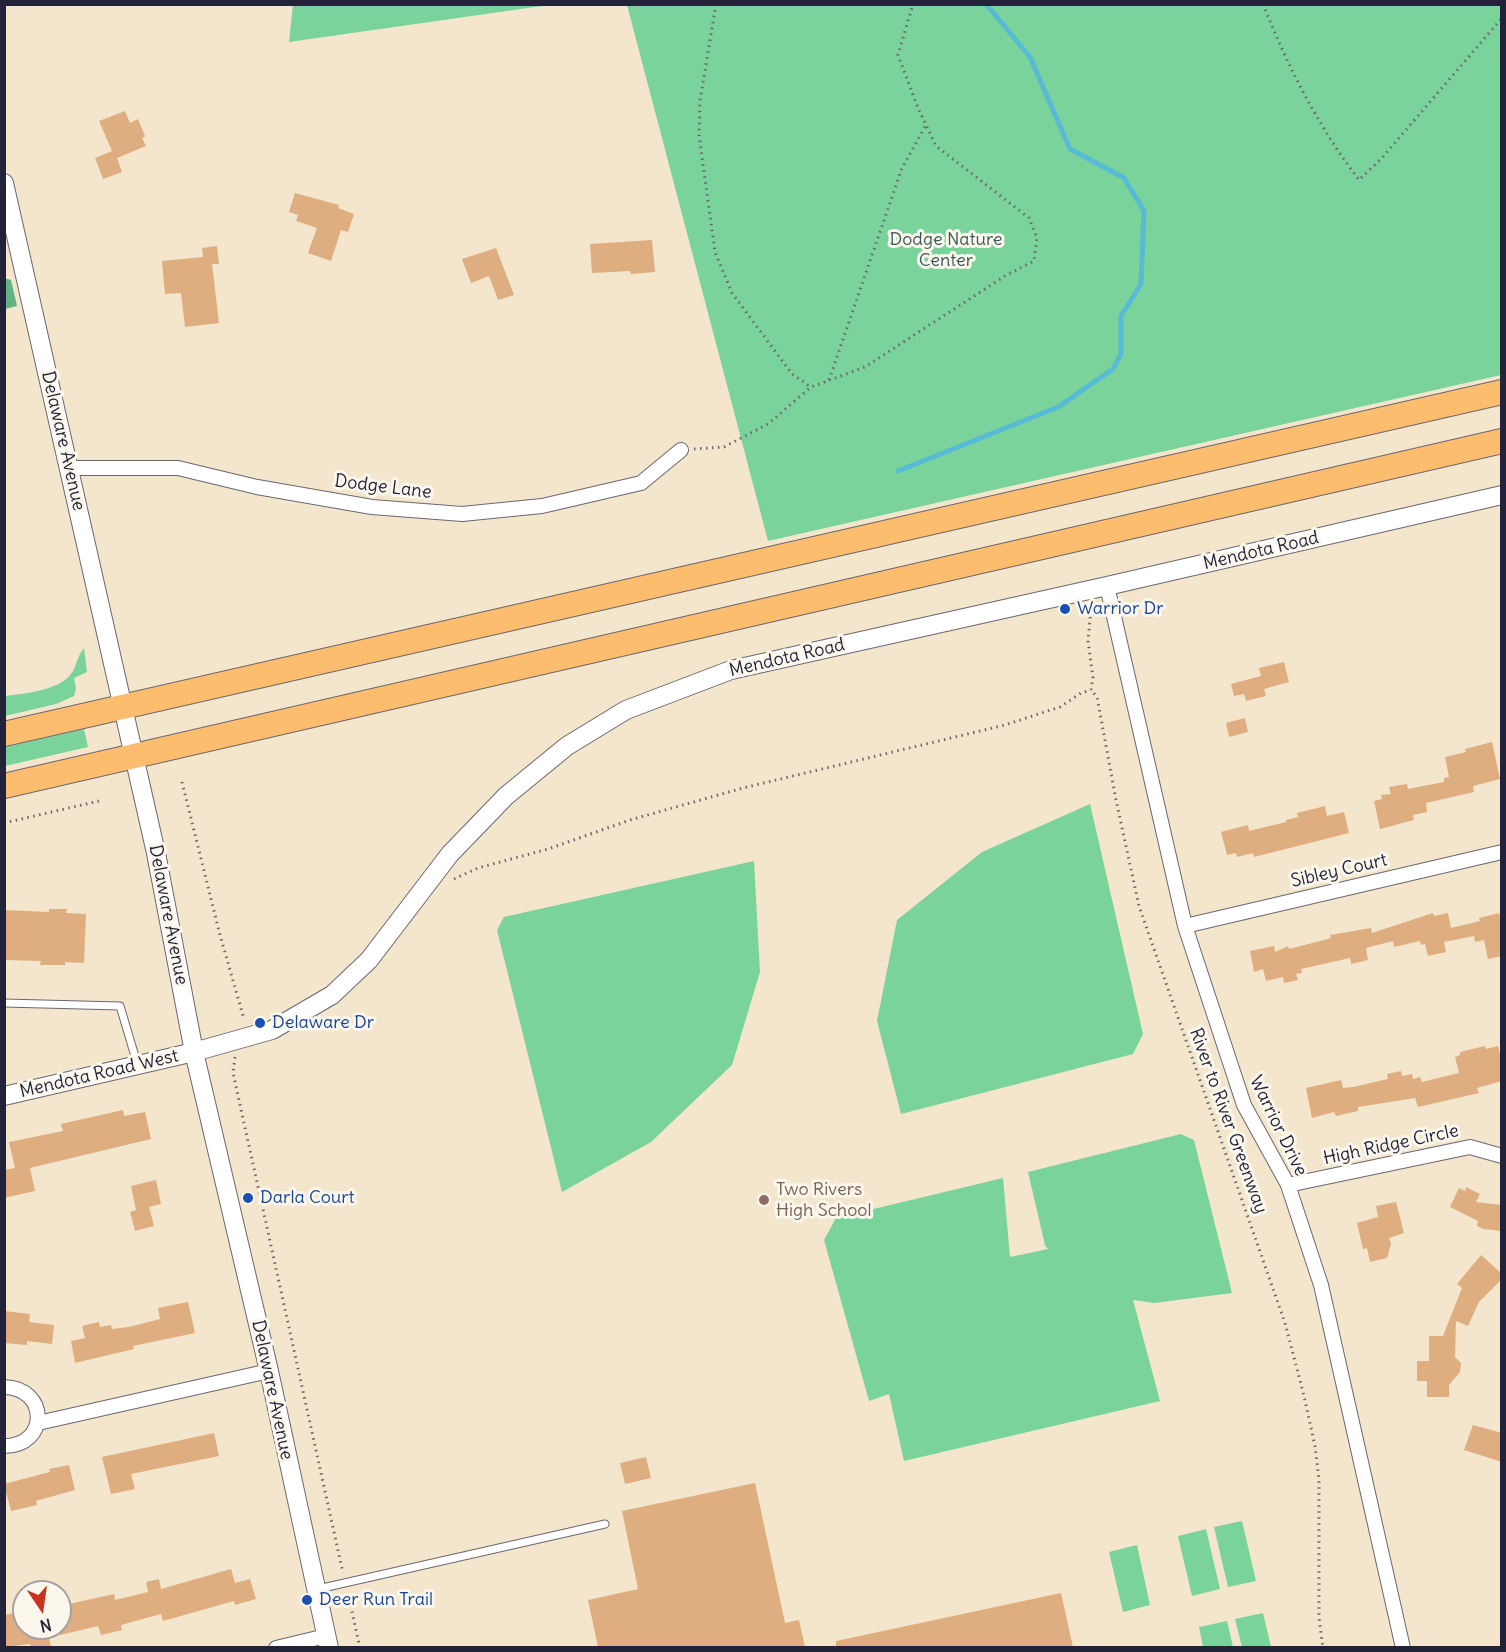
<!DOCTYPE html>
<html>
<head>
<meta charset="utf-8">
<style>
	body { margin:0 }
	#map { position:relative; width:1506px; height:1652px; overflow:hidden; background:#f4e6cc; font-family:Delius,sans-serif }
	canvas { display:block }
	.frame { position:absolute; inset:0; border:6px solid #22223b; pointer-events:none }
	.north { position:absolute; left:12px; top:1580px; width:60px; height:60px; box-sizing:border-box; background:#fbf7ec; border:2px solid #a4a2a5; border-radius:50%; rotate:167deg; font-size:16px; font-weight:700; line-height:24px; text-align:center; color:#22223b }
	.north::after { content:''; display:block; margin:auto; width:21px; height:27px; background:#c8321e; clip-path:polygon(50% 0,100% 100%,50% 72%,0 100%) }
</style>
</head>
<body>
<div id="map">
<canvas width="1506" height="1652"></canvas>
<div class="frame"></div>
<div class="north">N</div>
</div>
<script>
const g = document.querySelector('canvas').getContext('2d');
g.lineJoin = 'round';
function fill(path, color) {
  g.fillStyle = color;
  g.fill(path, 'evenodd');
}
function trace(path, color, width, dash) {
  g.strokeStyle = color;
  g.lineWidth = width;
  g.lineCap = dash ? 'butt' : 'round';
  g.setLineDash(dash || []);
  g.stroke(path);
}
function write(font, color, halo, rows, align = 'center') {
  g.font = font + ' Delius,sans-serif';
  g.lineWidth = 6;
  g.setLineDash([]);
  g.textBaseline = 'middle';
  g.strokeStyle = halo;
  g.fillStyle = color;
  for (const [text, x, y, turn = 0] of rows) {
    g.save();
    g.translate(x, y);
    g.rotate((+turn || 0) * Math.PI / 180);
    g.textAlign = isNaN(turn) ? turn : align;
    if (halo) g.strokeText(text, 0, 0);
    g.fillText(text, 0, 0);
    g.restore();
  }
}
const green = new Path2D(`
	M293 5V4L549 5 289 42Z
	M627 5H1501V375L768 541Z
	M84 648 87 672 74 678 76 689 74 696 56 704 5 716V696C23 694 60 690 71 674 77 666 77 656 84 648Z
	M84 729 88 747 5 766V747Z
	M1090 804 1143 1034 1133 1054 901 1114 877 1021 897 920 982 852Z
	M754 861 760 972 732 1065 651 1142 562 1192 497 930 504 917Z
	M1181 1134 1194 1140 1232 1293 1154 1303 1133 1300 1160 1401 904 1461 889 1394 869 1401 824 1240 836 1218 1003 1178 1010 1257 1048 1249 1045 1245 1028 1172Z
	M1242 1521 1256 1581 1228 1587 1214 1527Z
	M1206 1529 1220 1589 1192 1596 1178 1536Z
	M1137 1545 1150 1605 1123 1612 1109 1552Z
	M1263 1613 1271 1647H1242L1235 1619Z
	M1227 1621 1233 1647H1203L1199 1627Z`);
const forest = new Path2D(`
	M4 278 11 280 17 306 5 309Z`);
const stream = new Path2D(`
	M898 471 1058 407 1113 369 1121 354V316L1141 284 1144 211 1124 178 1070 149 1030 57 986 4`);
const building = new Path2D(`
	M125 111 130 123 138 119 145 136 142 138 146 146 117 158 122 172 103 179 95 158 112 151 99 121Z
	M295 193 339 205 338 208 354 214 348 232 341 230 331 261 308 253 317 228 296 221 298 215 289 212Z
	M652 240 655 272 631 274 630 271 592 273 590 244Z
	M217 246 219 264H212L219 323 185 327 181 293 165 294 162 261 203 257 202 248Z
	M496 248 514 295 498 300 489 276 471 283 462 259Z
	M1284 662 1289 682 1264 689 1266 696 1246 701 1244 694 1234 696 1231 684 1261 676 1259 668Z
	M1245 718 1248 732 1229 737 1226 723Z
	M1492 742 1500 779 1473 786 1474 792 1426 803 1427 812 1413 815 1414 820 1380 829 1374 801 1382 799 1381 795 1391 794 1389 787 1407 784 1408 789 1444 782V778L1449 777 1445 757 1466 752 1465 749Z
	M1325 806 1327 816 1344 812 1349 833 1254 857 1253 853 1237 857 1236 853 1227 855 1221 832 1248 825 1249 831 1286 822V820L1298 817 1297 813Z
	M49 909H67L66 913 86 914 84 963 65 962V965H40L41 961 4 960V910L49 912Z
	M1433 913 1434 916 1448 913 1451 928 1480 921 1479 918 1499 913 1502 923V956L1488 959 1484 940 1475 942 1474 936 1444 942 1446 952 1428 956 1425 944 1421 945 1420 941 1394 947 1393 941 1366 948 1368 960 1351 964 1350 958 1301 969 1302 973 1296 974 1298 980 1284 983 1283 977 1266 981 1263 969 1254 972 1250 951 1274 946 1275 952 1288 946 1289 949 1320 941 1331 938 1330 935 1371 928 1372 933Z
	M1485 1046 1486 1049 1498 1046 1502 1060V1081L1477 1088 1479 1093 1418 1107 1415 1098 1358 1107V1111L1336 1116 1334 1112 1312 1118 1306 1088 1341 1080 1343 1088 1353 1087 1388 1079 1387 1074 1401 1071 1402 1076 1412 1074 1413 1079 1420 1077 1422 1082 1459 1073 1455 1057 1460 1055V1052Z
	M123 1110 124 1116 145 1112 151 1139 30 1168 35 1191 4 1198V1170L15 1168 9 1142 63 1131 61 1124Z
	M156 1180 161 1204 149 1207 154 1226 135 1231 130 1212 136 1210 131 1186Z
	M1466 1187 1480 1194 1476 1202 1502 1205V1231L1483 1229 1477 1226 1478 1221 1450 1207 1459 1188 1465 1191Z
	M1396 1202 1404 1233 1389 1238 1391 1244 1387 1258 1370 1262 1367 1248 1363 1249 1357 1223 1378 1217 1376 1206Z
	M1481 1255 1501 1273V1280L1479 1302 1468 1326 1456 1321 1455 1357 1461 1363 1460 1372 1449 1385V1397H1427V1381H1417V1361H1429V1336H1443L1462 1288 1457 1284Z
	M188 1302 195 1333 133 1346 134 1349 75 1363 71 1341 85 1338 82 1326 99 1322 100 1327 111 1325 112 1329 129 1327 160 1319 158 1308Z
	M4 1311 30 1314 29 1322 54 1325 52 1344 27 1341V1345L4 1343Z
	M1473 1425 1502 1433V1462L1464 1450Z
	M214 1433 219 1456 131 1474 135 1489 111 1494 102 1457Z
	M646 1457 651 1478 625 1484 620 1463Z
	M69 1465 75 1490 36 1501 37 1505 11 1511 4 1484 50 1472 49 1469Z
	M755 1483 785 1623 799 1620 805 1647H598L588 1600 638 1589 622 1511Z
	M231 1569 235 1583 250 1579 256 1599 235 1605 234 1601 163 1621 161 1614 121 1625 122 1630 101 1635 98 1626 60 1635V1606L114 1594 115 1600 148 1592 146 1582 159 1579 161 1589Z
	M1061 1593 1073 1647H836V1641Z
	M24 1611V1628H47L51 1647H31L30 1644 6 1647 4 1641V1615Z`);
const path = new Path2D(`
	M716 4 700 101 699 135 715 252 732 293 792 374 811 387
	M1263 4C1288 67 1318 126 1359 180L1381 159 1502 18
	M829 380 902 168 926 125
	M694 449 724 447 768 424 811 387 865 367 1005 276 1034 261 1037 238 1029 218 936 146 918 108 898 55 913 4
	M1093 607H1091L1088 641 1093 678 1091 690 1097 697 1116 800 1139 906 1285 1323 1304 1396 1315 1446 1319 1480V1618L1323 1648
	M182 782 220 935 244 1019
	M4 823 99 801
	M454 879 478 868 548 849 630 820 743 788 1005 725 1060 707 1081 693 1091 690
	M235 1057 233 1073 343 1573
	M348 1594 360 1648`);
const service = new Path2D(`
	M4 1003 120 1006 137 1063
	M318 1589 605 1524`);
const minor = new Path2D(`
	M69 468H178L257 487 372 507 462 514 542 506 641 483 681 450
	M1107 586 1185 926 1244 1105 1288 1185 1321 1285 1403 1648
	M1185 926 1502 852
	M1288 1185 1470 1147 1502 1156
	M4 1387C49 1388 49 1446 4 1446
	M38 1423 269 1371
	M276 1648 326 1636`);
const tertiary = new Path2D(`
	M4 183 156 853 194 1052 269 1371 329 1648
	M4 1096 194 1052 272 1030 332 995 369 960 450 854 506 796 567 746 626 710 731 670 1107 586 1502 495`);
const trunk = new Path2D(`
	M4 734 1502 392
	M4 786 1502 441`);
const markers = [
	[1065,609,6,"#1a4fb4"],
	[260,1023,6,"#1a4fb4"],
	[248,1198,6,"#1a4fb4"],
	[764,1200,6,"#8d6e63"],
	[307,1600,6,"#1a4fb4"]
];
const parkNames = [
	["Dodge Nature",946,240],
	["Center",946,261]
];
const streetNames = [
	["Delaware Avenue",63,441,77],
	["Dodge Lane",383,487,7],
	["Mendota Road",1261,551,-13],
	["Mendota Road",787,658,-13],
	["Sibley Court",1339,871,-13],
	["Delaware Avenue",168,915,79],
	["Mendota Road West",99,1074,-13],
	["River to River Greenway",1228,1121,70],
	["Warrior Drive",1278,1126,64],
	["High Ridge Circle",1391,1145,-12],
	["Delaware Avenue",272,1390,78]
];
const transitNames = [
	["Warrior Dr",1077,609],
	["Delaware Dr",272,1023],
	["Darla Court",260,1198],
	["Deer Run Trail",319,1600]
];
const educationNames = [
	["Two Rivers",776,1190],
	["High School",776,1211]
];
fill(green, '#79d39a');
fill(forest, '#62b582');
trace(stream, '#57bbd5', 5);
fill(building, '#dead80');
trace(service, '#6c676e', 9);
trace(minor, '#6c676e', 16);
trace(tertiary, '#6c676e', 20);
trace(trunk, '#6c676e', 26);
trace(path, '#6c676e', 3, [1.5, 4.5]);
trace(service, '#fff', 7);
trace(minor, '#fff', 14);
trace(tertiary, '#fff', 18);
trace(trunk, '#fcbd6f', 24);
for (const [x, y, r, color] of markers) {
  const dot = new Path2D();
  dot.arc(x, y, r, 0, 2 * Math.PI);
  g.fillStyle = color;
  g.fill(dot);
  trace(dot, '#fbf7ec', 2);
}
write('18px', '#3c5758', '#fbf7ec', parkNames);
write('18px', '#22223b', '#fbf7ec', streetNames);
write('18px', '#164399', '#fbf7ec', transitNames, 'left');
write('18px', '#785e54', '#fbf7ec', educationNames, 'left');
</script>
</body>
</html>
